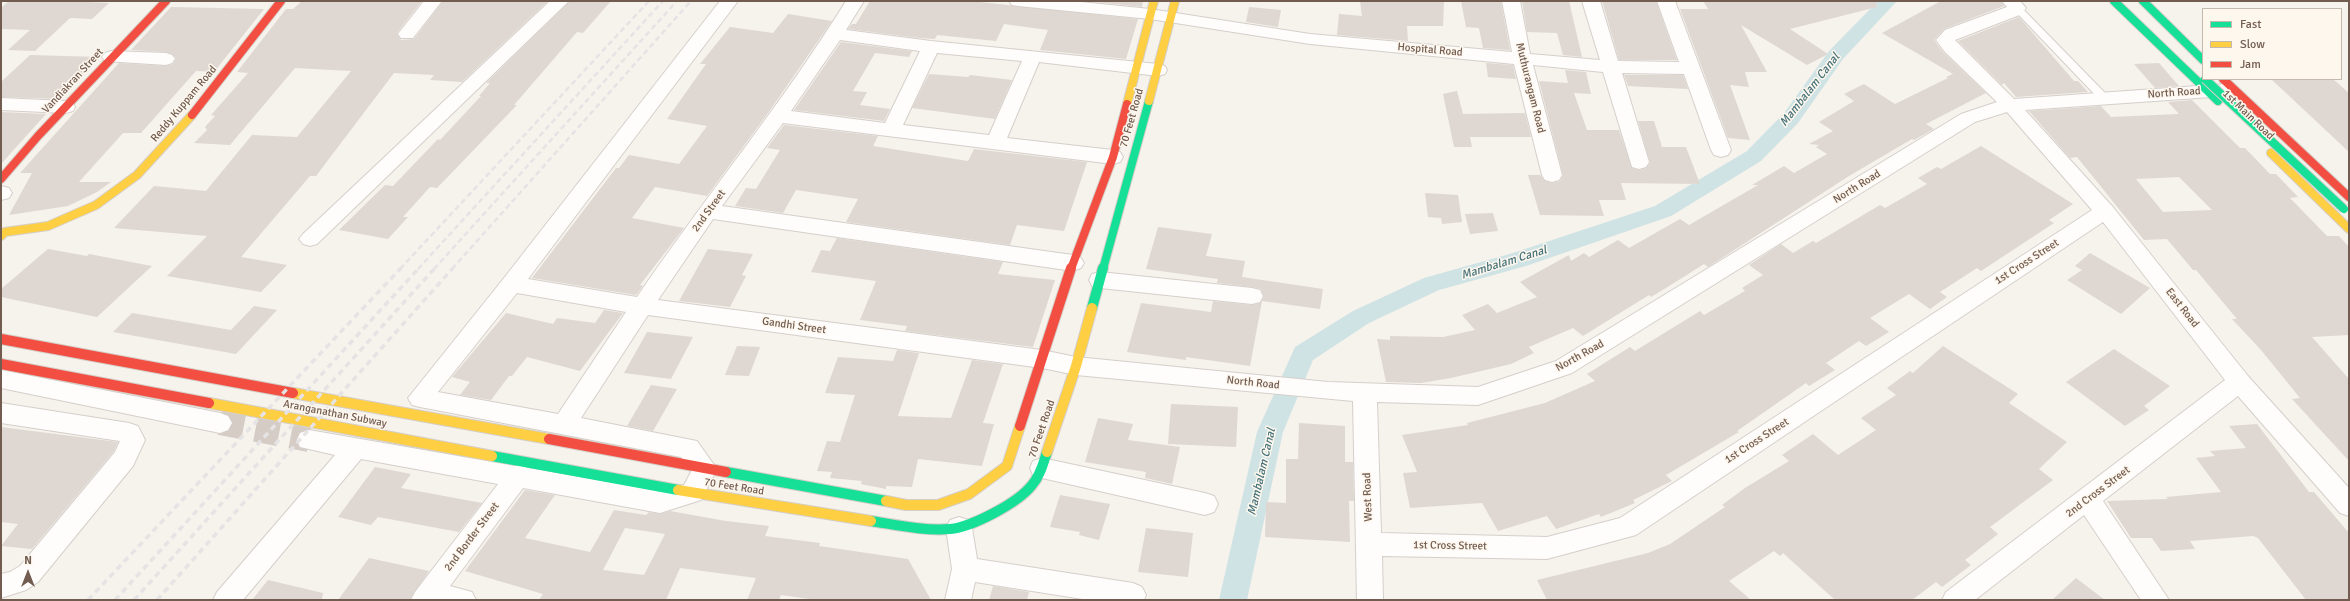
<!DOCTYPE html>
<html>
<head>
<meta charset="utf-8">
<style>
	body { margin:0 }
	#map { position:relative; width:2350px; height:601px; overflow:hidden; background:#f6f2ec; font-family:Signika,sans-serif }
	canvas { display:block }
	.frame { position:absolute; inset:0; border:2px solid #725b4f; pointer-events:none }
	.legend { position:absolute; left:2202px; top:8px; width:140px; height:72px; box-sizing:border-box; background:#fdf7ee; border:1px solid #c5b9ae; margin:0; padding:5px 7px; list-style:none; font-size:12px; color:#725b4f }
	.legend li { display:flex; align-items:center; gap:8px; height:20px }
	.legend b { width:20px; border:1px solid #c5b9ae }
	.north { position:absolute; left:8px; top:553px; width:40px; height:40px; -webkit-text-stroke:3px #fdf7ee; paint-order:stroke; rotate:0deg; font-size:11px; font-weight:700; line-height:16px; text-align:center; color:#725b4f }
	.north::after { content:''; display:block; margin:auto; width:14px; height:18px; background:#725b4f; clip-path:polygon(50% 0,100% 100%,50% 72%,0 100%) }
</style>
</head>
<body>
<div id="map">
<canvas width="2350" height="601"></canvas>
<div class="frame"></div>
<ul class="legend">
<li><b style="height:5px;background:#16e098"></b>Fast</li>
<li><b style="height:5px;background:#ffcf43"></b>Slow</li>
<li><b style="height:5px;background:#f24e42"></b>Jam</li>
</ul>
<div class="north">N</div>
</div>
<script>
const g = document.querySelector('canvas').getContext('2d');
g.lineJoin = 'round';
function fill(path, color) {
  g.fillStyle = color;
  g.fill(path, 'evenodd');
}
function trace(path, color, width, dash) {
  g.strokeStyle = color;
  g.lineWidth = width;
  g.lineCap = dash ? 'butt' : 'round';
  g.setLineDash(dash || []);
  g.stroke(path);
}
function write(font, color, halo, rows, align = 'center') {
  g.font = font + ' Signika,sans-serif';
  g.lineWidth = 3;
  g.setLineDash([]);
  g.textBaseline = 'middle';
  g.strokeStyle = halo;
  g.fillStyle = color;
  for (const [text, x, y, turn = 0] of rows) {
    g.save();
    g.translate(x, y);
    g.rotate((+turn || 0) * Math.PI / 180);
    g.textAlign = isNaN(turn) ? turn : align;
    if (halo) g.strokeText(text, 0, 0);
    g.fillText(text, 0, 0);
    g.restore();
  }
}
const canal = new Path2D(`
	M1878 1H1897L1843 59 1798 123 1761 161 1671 216 1526 266 1439 290 1369 323 1313 360 1283 432 1247 600H1219L1257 432 1295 347 1353 311 1424 278 1513 253 1655 206 1747 151 1784 113 1829 51Z`);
const building = new Path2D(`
	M9 1H64L109 3 92 19 70 18 35 51 8 50 30 30 1 29V8Z
	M302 1H422L397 33 401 40 414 39 443 1H548L462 82 430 80 434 75 394 73 316 176H310L241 257 287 265 261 292 167 276 207 236 114 228 154 186 206 191 252 135 297 137 351 71 295 68 230 145 194 143 207 130 205 127 215 116 211 115 248 73 237 72 286 9H293Z
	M570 1H611L583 33 577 32 514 105H517L437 188 430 187 403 217H408L388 239 339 230 385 185 393 186 438 139 440 140 481 96H479L490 83H486Z
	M870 1H971L1138 19 1126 59 1040 50 1048 30 1004 24 996 41 937 35 935 39 919 38 848 29 852 24H856Z
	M1086 1H1143L1142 7Z
	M1360 1H1444L1443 26H1407L1408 41 1337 35 1339 14 1362 16Z
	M1461 1 1501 2 1510 50 1483 48 1479 28 1466 27Z
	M1522 1H1569L1582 57 1563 55 1557 33 1527 32Z
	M1602 1H1656L1677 60H1619Z
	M1703 1H1876L1877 7 1790 29 1828 54 1807 65 1741 25 1767 72H1745L1749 87 1730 85 1750 140 1728 138 1680 9H1708Z
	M1941 1H2001L2004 6 1944 29 1934 40 1944 53 1986 93 1926 124 1934 129 1914 140 1912 139 1849 176 1708 267 1704 264 1674 283 1651 297 1649 295 1583 336 1573 328 1529 347 1534 353 1511 364 1451 378 1421 383 1386 382 1377 339 1390 340V336L1443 337 1475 330 1462 315 1488 304 1497 313 1537 297 1520 282 1569 255 1571 261 1584 253 1589 257 1618 240 1629 248 1680 219 1689 225 1758 185H1752L1784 166 1794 173 1827 154 1816 147 1819 145 1809 144 1833 131 1819 122 1854 101 1844 94 1864 84 1895 104 1948 78 1946 77 1953 74 1882 33Z
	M171 7 264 9 214 72 196 71 141 133H123L79 182H111L97 192 68 206 9 215 32 173H20L119 63 166 66 173 64 176 58 172 54 166 52 131 50Z
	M1249 7 1281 10 1278 27 1246 22Z
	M788 14 832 21 768 113 707 196 655 187 632 218 684 228 640 285 643 286 636 295 532 278 616 168H619L629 155 679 164 707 126 667 119 706 64H700L730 27 773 33Z
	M2019 17 2074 81H2078L2088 92 2016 97 2004 83 2002 85 1958 41Z
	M841 42 912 51 909 57 875 53 853 91 867 92 860 105 890 109 884 121 794 110Z
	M30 55 100 57 60 99 1 97V82Z
	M1486 63 1513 65 1516 79 1488 77Z
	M2159 63 2179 86 2155 88 2134 64Z
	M1565 70 1586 72 1591 94 1574 93 1587 130H1619L1632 168 1639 170 1646 168 1650 163 1638 121H1654L1662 147H1686L1700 184 1621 183 1626 200H1599L1604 216 1540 215 1528 175H1540L1545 181 1552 183 1560 181 1563 175 1539 81 1568 83Z
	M929 74 968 77 970 75 1012 80 995 119 912 108Z
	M1624 75H1683L1688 89 1628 86Z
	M2271 79H2333L2349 93V152Z
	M1457 91 1463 114 1525 113 1531 137H1470L1472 147H1454L1443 94Z
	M2192 100 2240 148H2245L2270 174H2276L2298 197 2290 198 2327 236H2339L2349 247V335L2312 337 2349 379V461L2292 399 2300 398 2261 350 2232 319H2237L2196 270H2193L2167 239 2144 240 2077 157 2070 158 2029 111 2101 106 2111 117 2179 114 2168 102ZM2179 177 2212 210 2163 212 2136 179Z
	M1 112 46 114 1 164Z
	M784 125 878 136 873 146 968 161 974 149 1087 162 1064 231 1017 225 1010 245 846 222 858 199 796 190 783 213 735 206 746 188 756 189 780 150 767 148Z
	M1981 146 2073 204 2049 220 2054 223 1981 271 1977 268 1940 292 1947 297 1930 309 1909 294 1870 318 1889 332 1866 346 1859 341 1826 363 1835 370 1809 386 1806 383 1737 431 1739 432 1666 475 1672 481 1633 500 1635 503 1601 517 1599 514 1556 529 1547 516 1498 531 1482 503 1410 508 1403 473 1417 472 1402 435 1468 425 1467 423 1545 403 1595 381 1587 374 1630 347 1635 351 1700 311 1704 315 1745 291 1742 288 1763 275 1749 265 1781 244 1793 253 1813 241 1816 243 1880 205 1885 208 1927 184 1918 178 1937 167 1941 169Z
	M1425 193 1458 195 1462 222 1442 224 1441 218 1428 217Z
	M1493 213 1498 231 1470 234 1465 214Z
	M1158 227 1212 234 1206 256 1245 261 1242 277 1323 289 1320 309 1262 301 1250 366 1186 357V360L1127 352 1141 303 1211 312 1213 301 1252 305 1260 303 1264 297 1261 289 1252 287 1217 283 1218 279 1146 269Z
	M837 238 1003 262 998 274 1055 280 1033 347 905 331 907 326 860 320 876 281 811 272 821 250 830 251Z
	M48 249 87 256 89 254 152 266 97 317 1 297V289Z
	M708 249 753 254 742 275 746 276 730 307 679 301Z
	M2090 253 2150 288 2121 314 2067 280 2082 270 2075 266Z
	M254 306 277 310 236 354 113 332 132 313 231 330Z
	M604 310 623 313 580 371 527 357 512 376H509L491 400 460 395 470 382 452 377 506 313 553 324 557 318 595 323Z
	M647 332 693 337 671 379 624 373Z
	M737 346 760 347 749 376 725 375Z
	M1943 346 2018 394 2009 403 2067 442 2039 469 2053 480 1990 527 1998 534 1965 560 1971 565 1942 587 1936 582 1912 600H1835L1783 553 1780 556 1774 551 1729 581 1751 600H1547L1537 580 1648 553 1670 544 1725 507 1722 505 1745 488 1789 461 1782 455 1813 434 1838 455 1876 430 1861 418 1896 395 1887 388 1910 371 1913 373Z
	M2114 349 2170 386 2144 406 2149 410 2125 426 2066 382Z
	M897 350 919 353 898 416 951 418 972 360 1003 364 983 423 994 424 982 466 918 459 912 487 886 486V489L861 484 862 481 830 478 832 472 817 471 827 441 840 442 855 395 825 393 838 357 893 361Z
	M651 385 677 389 653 431 627 426Z
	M1171 404 1238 407 1236 447 1168 444Z
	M1098 418 1133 424 1128 440 1180 447 1172 484 1145 478 1146 472 1085 462Z
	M1299 423 1345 426V462H1353L1354 501H1349L1350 542 1265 537 1266 502 1286 503V459H1298Z
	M2257 424 2309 492H2314L2349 533V600H2306L2258 538 2253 536 2190 541 2195 549 2161 551 2152 538H2131L2107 501 2168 499 2166 497 2221 492 2196 458 2215 456 2210 451 2246 448 2229 426Z
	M1 427 118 442 114 451 32 549 1 546 18 524 1 522Z
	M375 467 411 474 401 488 482 503 459 532 378 517 371 525 338 517Z
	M525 490 555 495 525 538 590 552 614 510 646 515 649 512 660 514 670 511 726 521 769 526 765 536 820 543 819 546 908 559 931 600H816L781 595 779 600H747L756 578 680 568 666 600H539L543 594 465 571ZM625 528 665 534 644 575 603 570Z
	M1060 495 1110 504 1099 540 1079 535 1080 532 1050 527Z
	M1146 528 1193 533 1188 577 1138 572Z
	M369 558 429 571 410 600H338Z
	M2076 578 2105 600H2052Z
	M268 580 323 593 322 600H252Z
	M993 586 1029 592 1027 600H989Z`);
const streetTunnel = new Path2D(`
	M220 423 309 440`);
const lane = new Path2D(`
	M2017 5 2020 6 2108 96 2109 98 2108 100H2100L2014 10V6Z`);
const street = new Path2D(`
	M424 1H442L413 38H401L398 34Z
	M550 1H569L317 244 310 246 303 244 299 239 303 234Z
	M720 1H738L528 279 637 297C705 197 782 104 846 1H864L846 30 931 41 1158 64 1165 66 1167 70 1165 74 1158 76 1039 62 1007 138 1113 150 1120 152 1123 157 1120 162 1113 164 783 123 722 206 1073 255 1081 258 1084 263 1081 268 1073 271 713 219 658 300 1042 350 1076 357 1328 382 1478 387 1556 361 1961 114 1997 102 1945 52 1936 40 1945 30 2007 7 2002 1H2020L2026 8 2022 14 1955 40 2014 99 2226 84 2233 86 2235 90 2233 94 2226 96 2025 110 2112 206 2248 376 2349 488V516L2340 513 2238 396 2103 501 2169 600H2141L2084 515 1975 600H1942L1946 592 2225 380 2103 222 1636 535 1547 559 1382 556 1383 600H1357L1353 401 1076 375 1042 368 648 315 581 418 697 441 717 469 701 500 660 513 523 488 450 586 472 592 476 600H411L415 592 498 484 361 459 243 600H213L217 592 335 455 300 447 297 440 300 433 309 430 515 466 519 465 528 468 660 491 684 485 692 470 681 457 420 407 412 405 408 398 504 278ZM840 40 920 51 885 123 791 111ZM937 53 1022 61 989 135 903 125ZM2007 112 2092 210 1620 518 1547 537 1381 533 1377 402 1478 405 1572 373 1975 122ZM517 293 626 312 558 414 438 392Z
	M1009 1H1071L1150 9 1310 34 1512 52 1502 1H1520L1530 54 1600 60 1582 1H1600L1618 61 1679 62 1657 1H1675L1731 150 1728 155 1721 157 1714 155 1711 150 1684 74 1622 73 1649 162 1646 167 1639 169 1632 167 1603 72 1533 65 1562 175 1559 180 1552 182 1545 180 1542 175 1514 64 1310 44 1150 19 1018 6 1012 5Z
	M111 51 166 53 172 55 175 59 172 63 166 65 105 61 102 57 105 53Z
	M1 98 66 101 73 103 75 107 73 111 66 113 1 110Z
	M1 186 9 188 12 193 9 198 1 200Z
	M1100 272 1252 288 1260 290 1263 296 1260 302 1252 304 1100 288 1092 286 1089 280 1092 274Z
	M1 370 220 413 228 416 232 423 228 430 220 433 1 388Z
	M1 403 129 423 138 426 145 440 133 466 38 582 26 590 1 598V574L10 572 20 566 115 452 120 441 1 423Z
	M1042 458 1205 493 1214 496 1218 504 1214 512 1205 515 1042 478 1033 475 1030 468 1033 461Z
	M959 517 968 520 972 528 977 559 1133 583 1142 587 1146 595 1144 600H1089L975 582 971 600H945L952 569 946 528 950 520Z`);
const fastFar1 = new Path2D(`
	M2114 1 2218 101
	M2143 1 2203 60
	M1103 269 1149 101`);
const fast = new Path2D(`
	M1092 308 1103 268
	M492 456 678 490
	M726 472 886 501
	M871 521C897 525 924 531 950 529 972 527 1018 503 1032 485 1040 476 1043 464 1047 452`);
const slowFar1 = new Path2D(`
	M1149 101 1175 1
	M1127 104 1154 1
	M2271 153 2349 229
	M1 236 5 232 48 226 96 205 137 175 192 115`);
const slow = new Path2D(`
	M293 393 549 439
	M209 403 492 456
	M1047 452 1076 366 1092 308
	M678 490 871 521
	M886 501 906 505H938L969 494 1007 466 1020 426`);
const jamFar1 = new Path2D(`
	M2223 79 2349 197
	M192 115 281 1
	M1 179 38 136 166 1
	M1071 269 1113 157 1127 104`);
const jam = new Path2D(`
	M1 339 293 393
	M1 364 209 403
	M1020 426 1071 268
	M549 439 726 472`);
const railFar1 = new Path2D(`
	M400 269 649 1
	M418 269 663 1
	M434 269 677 1
	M452 269 691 1`);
const rail = new Path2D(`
	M88 600 401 268
	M115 600 419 268
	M134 600 435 268
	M157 600 453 268`);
const fastBridge = new Path2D(`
	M2205 79 2344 209`);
const streetNames = [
	["Hospital Road",1430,50,5],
	["Vandiakran Street",73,81,-47],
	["Muthurangam Road",1530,88,76],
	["North Road",2174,93,-4],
	["Reddy Kuppam Road",184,104,-50],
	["1st Main Road",2248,115,44],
	["70 Feet Road",1132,118,-74],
	["North Road",1857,187,-32],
	["2nd Street",709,211,-54],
	["1st Cross Street",2027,262,-33],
	["East Road",2182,308,52],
	["Gandhi Street",794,326,8],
	["North Road",1580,356,-29],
	["North Road",1253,383,6],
	["Aranganathan Subway",335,414,11],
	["70 Feet Road",1042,429,-71],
	["1st Cross Street",1757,441,-33],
	["70 Feet Road",734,487,9],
	["2nd Cross Street",2098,492,-37],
	["West Road",1368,497,-92],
	["2nd Border Street",472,537,-53],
	["1st Cross Street",1450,546,1]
];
const waterNames = [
	["Mambalam Canal",1810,90,-52],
	["Mambalam Canal",1504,263,-17],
	["Mambalam Canal",1262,472,-77]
];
fill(canal, '#cfe3e5');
fill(building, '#dfd8d2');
trace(streetTunnel, '#d5ccc5', 24, [24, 12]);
trace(lane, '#d5cfca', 2);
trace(street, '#d5cfca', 2);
trace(fastFar1, '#d4cec7', 10);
trace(fast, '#d4cec7', 12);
trace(slowFar1, '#d4cec7', 10);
trace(slow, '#d4cec7', 12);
trace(jamFar1, '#d4cec7', 10);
trace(jam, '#d4cec7', 12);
fill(lane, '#fefdfc');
fill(street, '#fefdfc');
trace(fastFar1, '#16e098', 8);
trace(fast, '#16e098', 10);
trace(slowFar1, '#ffcf43', 8);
trace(slow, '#ffcf43', 10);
trace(jamFar1, '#f24e42', 8);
trace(jam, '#f24e42', 10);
trace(railFar1, '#e5e3e4', 2.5, [5.5, 3.5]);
trace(rail, '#e5e3e4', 3.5, [6, 4.5]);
trace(fastBridge, '#d4cec7', 10, []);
trace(fastBridge, '#16e098', 8);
write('11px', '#725b4f', '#fdf7ee', streetNames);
write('italic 12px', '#47737b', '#fdf7ee', waterNames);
</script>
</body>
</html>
